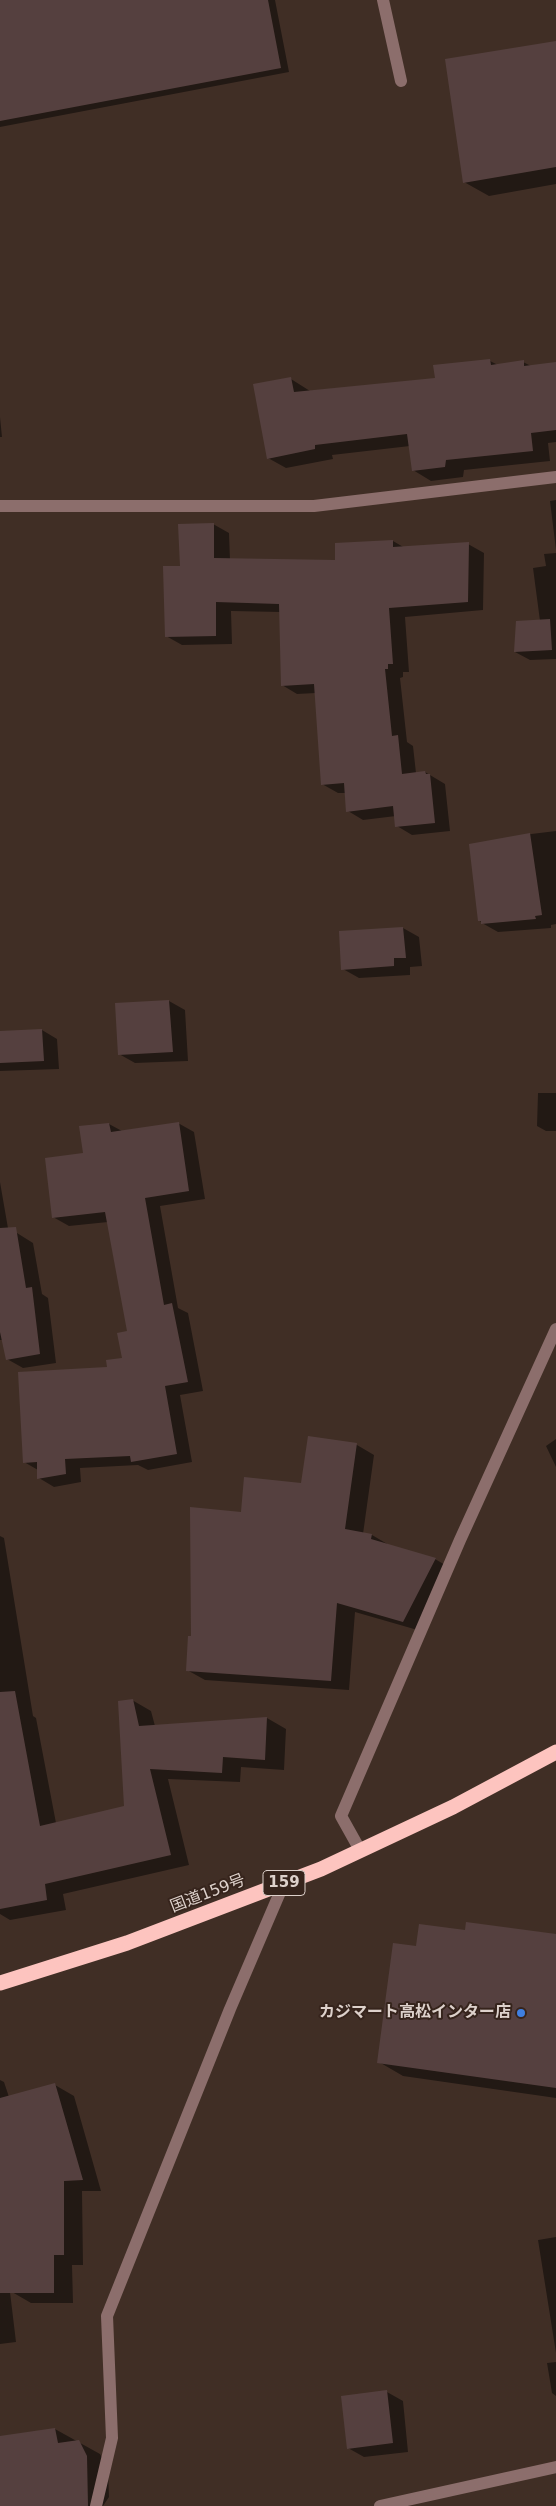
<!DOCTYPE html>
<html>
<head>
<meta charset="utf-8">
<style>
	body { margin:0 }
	canvas { display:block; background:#402e25 }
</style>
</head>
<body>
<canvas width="556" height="2506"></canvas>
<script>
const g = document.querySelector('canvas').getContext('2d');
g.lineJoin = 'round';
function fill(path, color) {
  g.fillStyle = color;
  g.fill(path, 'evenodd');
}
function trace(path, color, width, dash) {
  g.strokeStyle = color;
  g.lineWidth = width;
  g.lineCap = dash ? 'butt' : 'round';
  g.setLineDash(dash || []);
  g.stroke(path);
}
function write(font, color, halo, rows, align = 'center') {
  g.font = font + ' "DejaVu Sans","Noto Sans JP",sans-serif';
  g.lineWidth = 4;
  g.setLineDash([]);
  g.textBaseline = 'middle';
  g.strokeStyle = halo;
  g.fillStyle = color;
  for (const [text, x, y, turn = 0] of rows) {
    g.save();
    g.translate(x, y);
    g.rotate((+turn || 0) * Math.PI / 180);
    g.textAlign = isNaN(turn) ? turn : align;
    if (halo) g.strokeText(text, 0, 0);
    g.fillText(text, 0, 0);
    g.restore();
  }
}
const shadow = new Path2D(`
	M0 0H275L289 72 0 127Z
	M556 42V184L489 196 464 182Z
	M490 361 498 365 523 362 531 366 556 363V442L548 443 550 461 464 470 463 477 431 481 413 470 410 446 332 455 333 459 286 468 268 458 291 379 310 391 436 379Z
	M0 417 2 437H0Z
	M556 500V550L550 501Z
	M213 524 229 533 230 560 336 562 393 541 405 548 468 544 484 553 483 610 405 617 409 672H403V677L400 678 407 742 413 746 416 773 425 772 445 784 450 831 412 835 397 826 396 816 363 820 348 811 346 793H338L322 784 316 693 297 694 282 685 280 612 231 611 232 644 182 645 166 636 181 568Z
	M556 553V659L530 660 515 652 540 621 533 568 546 566 544 554Z
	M556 831V924L551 925V928L498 932 482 923 480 921 523 835Z
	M403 928 419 937 422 966 410 967V975L359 978 343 969 340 933Z
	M169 1001 185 1010 188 1061 135 1063 119 1054 116 1004Z
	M42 1030 57 1039 59 1069 0 1071V1032Z
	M538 1093H556V1131H546L537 1126Z
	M178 1123 194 1132 205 1199 160 1206 178 1308 188 1313 203 1391 180 1395 192 1462 148 1470 138 1465 80 1468 81 1482 54 1487 39 1478 38 1470 24 1462 109 1369 123 1359 129 1332 108 1222 69 1226 53 1217 84 1154 109 1124 122 1131Z
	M0 1182 9 1234 17 1233 33 1243 42 1294 48 1298 56 1363 23 1368 7 1359 3 1340H0Z
	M309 1438 357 1445 374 1455 363 1534 372 1535 389 1545 435 1559 452 1569 421 1631 355 1612 349 1690 205 1680 187 1670 193 1637 242 1514 302 1485Z
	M556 1439V1467L546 1446Z
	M0 1536 4 1538 33 1716 36 1718 56 1823 125 1807 132 1700 151 1711 155 1726 267 1718 286 1729 284 1770 241 1767 240 1782 168 1779 189 1865 63 1894 66 1910 10 1920 0 1914Z
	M556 1936V2098L403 2076 379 2062 417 1947Z
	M0 2080 4 2082 9 2097 55 2085 74 2096 101 2191H82L83 2265H72L73 2303H31L12 2292 0 2181Z
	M556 2237V2353L538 2240Z
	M0 2286 10 2292 16 2342 0 2344Z
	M556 2362V2396L552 2393 547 2363Z
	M387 2392 403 2401 408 2452 364 2457 348 2448Z
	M55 2429 100 2454 108 2469 109 2497 103 2506H0V2437Z`);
const building = new Path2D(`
	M0 0H268L281 68 0 121Z
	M556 41V167L463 183 445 59Z
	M490 359 491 365 524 360V366L556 362V430L531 433 533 451 446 460 445 467 412 471 407 434 315 445V449L267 459 253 384 291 377 294 392 435 378 433 365Z
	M214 523V558L335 560V543L393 540V547L469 542 468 602 389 608 393 664H388V669H385L392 736 398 735 402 774 425 771 426 774H430L435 823 395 827 393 806 346 812 344 783 321 785 314 684 281 686 279 604 216 602V636L165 637 163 566H180L178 524Z
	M550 619 552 650 514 652 516 621Z
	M530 833 542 915 535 916 536 919 481 924V921H478L469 844Z
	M403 927 406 958H394V966L341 970 339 931Z
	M169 1000 173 1052 118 1055 115 1003Z
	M42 1029 44 1061 0 1063V1031Z
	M179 1122 189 1191 145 1198 164 1305 172 1303 188 1382 165 1386 177 1454 131 1462 130 1456 65 1459 66 1474 37 1479V1462L23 1463 18 1372 107 1367 106 1360 122 1358 117 1333 127 1331 105 1212 52 1218 45 1158 83 1153 79 1126 109 1123 111 1132Z
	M16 1227 26 1288 32 1287 40 1354 6 1360 0 1332V1228Z
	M308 1436 357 1443 345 1529 372 1534 371 1539 436 1558 403 1622 337 1603 331 1681 186 1671 188 1636H191L190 1507 241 1512 244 1477 301 1483Z
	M15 1691 40 1826 124 1806 118 1701 133 1699 139 1726 267 1717 265 1760 223 1757 222 1773 150 1769 171 1855 45 1884 47 1900 0 1909V1692Z
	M466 1922 556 1934V2088L377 2063 393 1943 416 1946 419 1924 465 1930Z
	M55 2083 83 2180 64 2181V2255H54V2293H0V2098Z
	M387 2390 393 2443 347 2449 341 2396Z
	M55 2428 58 2443 79 2440 87 2456 88 2506H0V2436Z`);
const minor = new Path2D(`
	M383 0 401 81
	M0 506H314L556 477
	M360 1850 341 1816 460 1540 556 1329
	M96 2506 112 2438 107 2316 230 2009 284 1883
	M380 2506 556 2467`);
const highway = new Path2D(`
	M0 1983 127 1943 321 1869 453 1807 556 1752`);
const markers = [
	[521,2013,5,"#3f7fe0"]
];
const shields = [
	[284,1883,42]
];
const shieldNames = [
	["159",284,1883]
];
const streetNames = [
	["国道159号",208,1894,-21]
];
const poiNames = [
	["カジマート高松インター店",511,2013]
];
fill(shadow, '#0007');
fill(building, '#55403f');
trace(minor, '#8c6e6c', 12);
trace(highway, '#fdc4bf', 15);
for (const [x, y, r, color] of markers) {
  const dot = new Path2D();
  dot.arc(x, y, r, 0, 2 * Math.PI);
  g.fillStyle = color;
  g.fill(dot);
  trace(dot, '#36241c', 2);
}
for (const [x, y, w] of shields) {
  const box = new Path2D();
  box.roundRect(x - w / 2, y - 12.5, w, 25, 4);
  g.fillStyle = '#36241c';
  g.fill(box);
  trace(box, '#ddd1cb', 1);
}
write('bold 15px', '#ddd1cb', null, shieldNames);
write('16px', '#ddd1cb', '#36241c', streetNames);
write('bold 16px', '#ddd1cb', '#36241c', poiNames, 'right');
</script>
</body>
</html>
